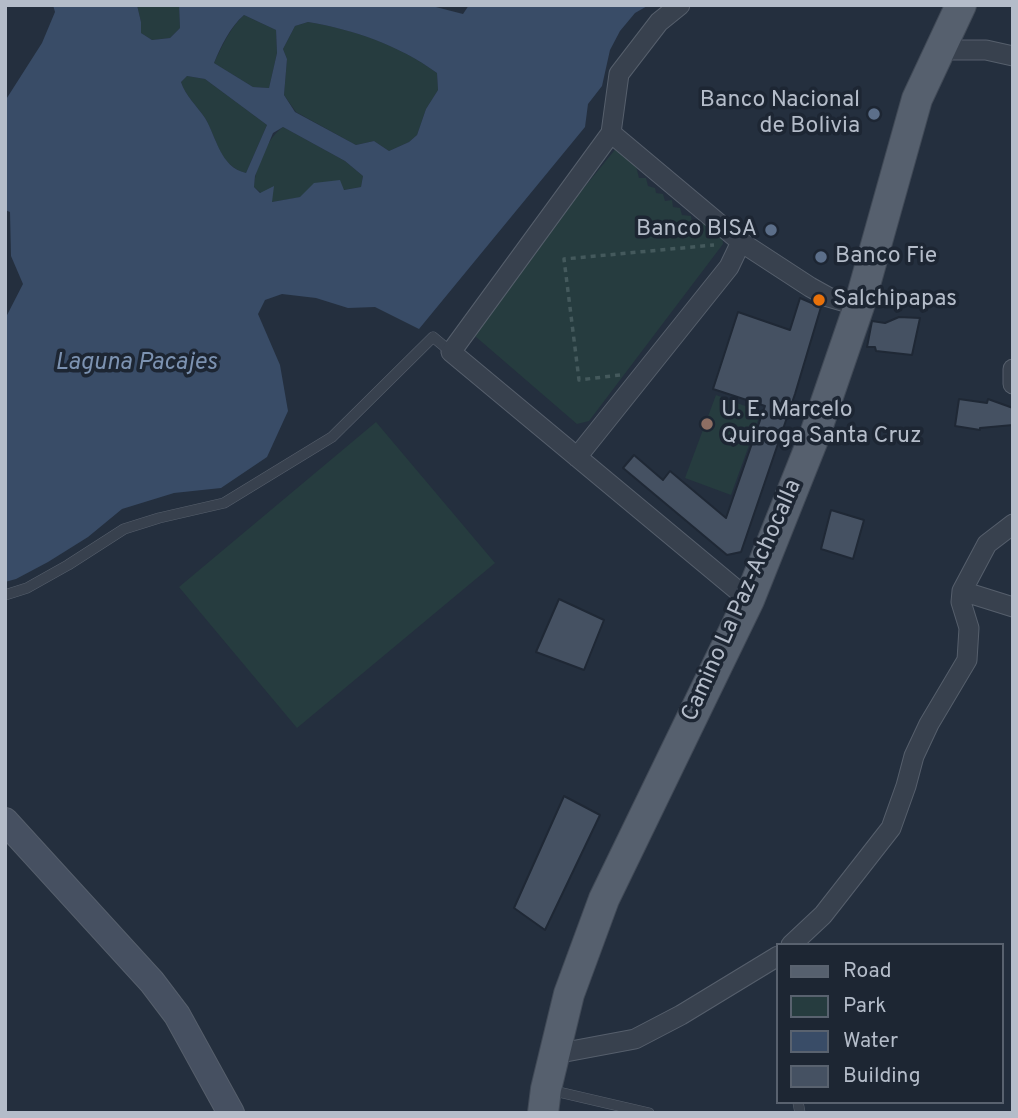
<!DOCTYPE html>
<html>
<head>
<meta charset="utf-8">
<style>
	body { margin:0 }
	#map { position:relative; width:1018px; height:1118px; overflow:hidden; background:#242f3e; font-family:Overpass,sans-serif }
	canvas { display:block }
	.frame { position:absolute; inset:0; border:7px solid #b4bcc9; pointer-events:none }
	.legend { position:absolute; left:776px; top:943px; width:228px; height:161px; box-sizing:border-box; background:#1d2633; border:2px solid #59626f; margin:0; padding:9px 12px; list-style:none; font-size:21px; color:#b4bcc9 }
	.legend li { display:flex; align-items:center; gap:14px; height:35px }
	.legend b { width:35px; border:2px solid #59626f }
</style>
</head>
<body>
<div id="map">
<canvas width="1018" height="1118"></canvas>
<div class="frame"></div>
<ul class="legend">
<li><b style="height:9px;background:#56606e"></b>Road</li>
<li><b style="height:19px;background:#263c3f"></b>Park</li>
<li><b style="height:19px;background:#394c67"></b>Water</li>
<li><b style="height:19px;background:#455162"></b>Building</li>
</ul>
</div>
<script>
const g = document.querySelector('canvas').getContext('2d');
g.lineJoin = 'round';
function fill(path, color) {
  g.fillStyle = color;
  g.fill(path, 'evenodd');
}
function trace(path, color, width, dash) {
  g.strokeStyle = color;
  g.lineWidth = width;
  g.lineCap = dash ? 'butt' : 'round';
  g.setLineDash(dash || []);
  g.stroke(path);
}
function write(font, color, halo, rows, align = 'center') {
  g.font = font + ' Overpass,sans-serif';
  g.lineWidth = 7;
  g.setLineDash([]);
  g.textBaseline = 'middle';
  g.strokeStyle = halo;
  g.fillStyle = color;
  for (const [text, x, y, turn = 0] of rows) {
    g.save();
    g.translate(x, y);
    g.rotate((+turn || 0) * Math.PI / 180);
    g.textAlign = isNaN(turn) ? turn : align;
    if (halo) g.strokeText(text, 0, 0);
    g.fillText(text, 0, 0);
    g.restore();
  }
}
const green = new Path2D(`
	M137 5H179L180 28 170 38 152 40 141 33V22Z
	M244 15 276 30 277 53 269 88 253 87 214 63C222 46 230 28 244 15Z
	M308 22C356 30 398 45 437 73L438 90 426 109 417 135 409 142 389 151 374 141 356 145 296 112 284 95 287 59 283 49 295 26Z
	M187 76 205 79 267 125 246 173C219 166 217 138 205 118 197 106 185 95 181 82Z
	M283 127 345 161 363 176 361 187 272 202 254 187C255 168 267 138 283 127Z
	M618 146 634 158 639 178H646L648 186 655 188 656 193 663 194 665 201 672 200 673 207 680 208 682 215 691 216 692 224 710 223 722 234 723 244 589 421 577 424 468 330Z
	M716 395 761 412 731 495 685 478Z
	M376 422 495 563 297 728 179 587Z`);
const water = new Path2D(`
	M53 5H137L141 22V33L152 40 170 38 180 28 179 5H428L463 14 469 5H649L635 13 620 31 610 50 602 86 588 104 585 127 419 329 375 307 348 308 316 298 282 294 265 300 258 314 280 365 288 411 267 457 221 488 174 493 122 509 88 537 48 562 16 579 5 582V319L23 284 11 256 10 212 5 210V101L42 43 55 12ZM244 15 276 30 277 53 269 88 253 87 214 63C221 46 230 27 244 15ZM308 22C355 30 398 45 437 73L438 90 426 109 417 135 409 142 389 151 374 141 356 145 295 112 284 95 287 59 283 49 295 26ZM187 76 205 79 267 125 246 173C220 167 217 138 205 118 197 106 185 95 181 82ZM283 127 345 161 363 176 361 187 344 190 340 180 314 183 300 197 272 202 274 186 260 193 254 187 255 176 273 133Z`);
const building = new Path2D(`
	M800 298 821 307 795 394 741 552 727 555 623 468 634 455 663 480 670 471 726 518 765 406 713 389 738 312 790 330Z
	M899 317 920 318 912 355 876 351 875 347H867L872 321 885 323Z
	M959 399 987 403 988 399 1013 408V425L980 428V430L955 426Z
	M831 510 864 520 853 559 821 549Z
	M559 599 604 620 584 670 536 652Z
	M564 796 600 815 545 930 514 908Z`);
const path = new Path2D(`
	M620 375 579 380 564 259 714 245`);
const lane = new Path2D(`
	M5 595 27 588 68 565 124 529 159 518 224 503 332 437 433 337 451 352
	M550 1090 649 1113
	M798 1102 800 1113`);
const street = new Path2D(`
	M680 5 659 22 619 74 611 133 451 352 749 600
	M939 50H986L1013 56
	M611 133 741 242 810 287 828 297 859 306
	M1013 369V384
	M577 457 729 267 741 242
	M962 591 1013 607
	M791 945 823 915 891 828 906 786 914 756 929 724 967 660 969 628 961 602 962 591 987 544 1013 524
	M555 1054 635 1039 681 1015 778 956`);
const secondary = new Path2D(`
	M5 821 152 982 177 1015 231 1113`);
const primary = new Path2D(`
	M543 1113 546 1089 569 994 604 899 749 600 814 437 859 306 917 99 961 5`);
const markers = [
	[874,114,7,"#5c6f8a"],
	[771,230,7,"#5c6f8a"],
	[821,257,7,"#5c6f8a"],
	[819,300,7,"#e8710a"],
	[707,424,7,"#8d6e63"]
];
const poiNames = [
	["Banco Nacional",860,101,"right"],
	["de Bolivia",860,127,"right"],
	["Banco BISA",757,230,"right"],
	["Banco Fie",835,257],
	["Salchipapas",833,300],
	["U. E. Marcelo",721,411],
	["Quiroga Santa Cruz",721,437]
];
const streetNames = [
	["Camino La Paz-Achocalla",743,601,-66]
];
const waterNames = [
	["Laguna Pacajes",136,364]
];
fill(green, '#263c3f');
fill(water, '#394c67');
fill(building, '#455162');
trace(building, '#1f2835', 2);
trace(lane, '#565f6c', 11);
trace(street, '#565f6c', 21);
trace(secondary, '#565f6c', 28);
trace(primary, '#414a57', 32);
trace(path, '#44595c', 3.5, [5, 5]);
trace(lane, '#38414e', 10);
trace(street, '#38414e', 19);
trace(secondary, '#465061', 26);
trace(primary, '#56606e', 30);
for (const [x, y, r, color] of markers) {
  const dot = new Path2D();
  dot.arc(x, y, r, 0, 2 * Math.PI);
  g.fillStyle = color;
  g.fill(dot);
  trace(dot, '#1d2633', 2.5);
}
write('23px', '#b4bcc9', '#1d2633', poiNames, 'left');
write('23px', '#b4bcc9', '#1d2633', streetNames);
write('italic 24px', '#7c92b1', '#1d2633', waterNames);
</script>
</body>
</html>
